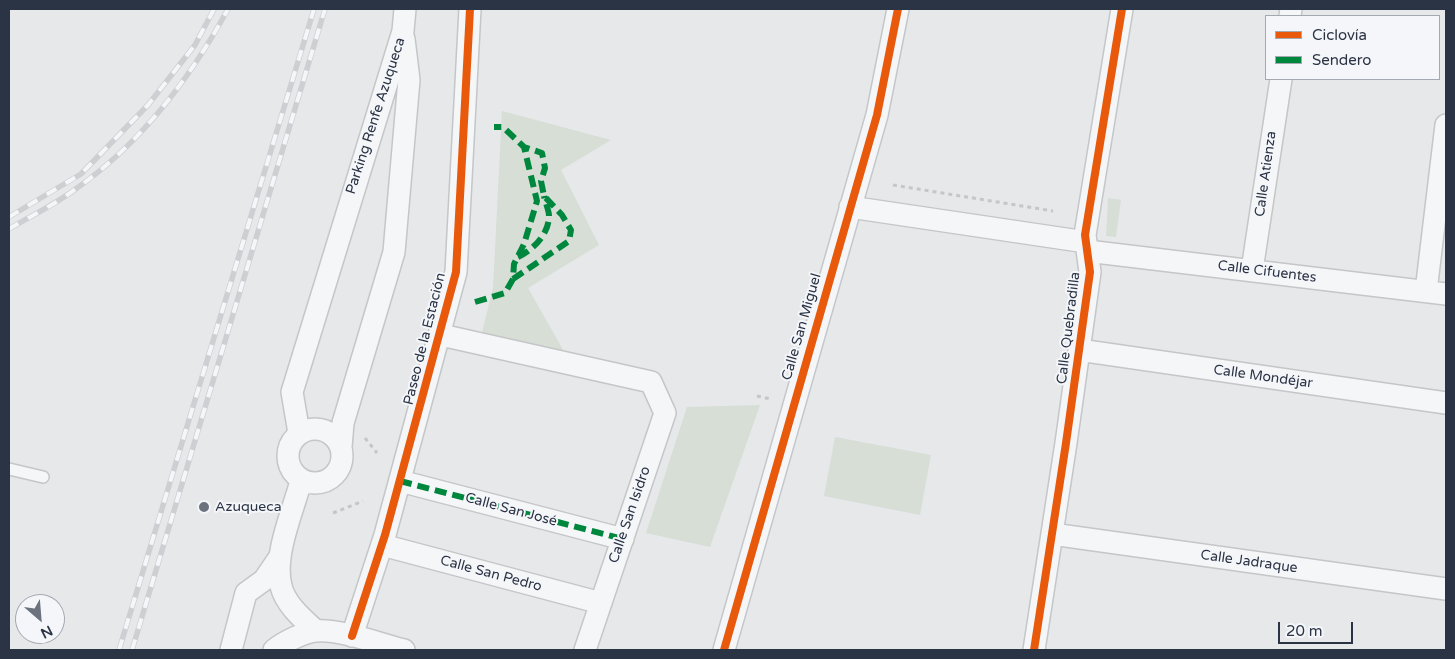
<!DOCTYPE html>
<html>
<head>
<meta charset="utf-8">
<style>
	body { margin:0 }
	#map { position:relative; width:1455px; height:659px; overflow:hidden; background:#e6e8ea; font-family:"Varela Round",sans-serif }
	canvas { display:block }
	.frame { position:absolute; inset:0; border:10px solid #2b3445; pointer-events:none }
	.legend { position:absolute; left:1265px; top:15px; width:175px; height:65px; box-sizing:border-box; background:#f4f6f9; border:1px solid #a4a8b1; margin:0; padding:6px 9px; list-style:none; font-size:15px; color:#2b3445 }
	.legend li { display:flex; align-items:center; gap:10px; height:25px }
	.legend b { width:25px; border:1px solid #a4a8b1 }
	.north { position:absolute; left:15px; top:594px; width:50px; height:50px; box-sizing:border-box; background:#f4f6f9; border:1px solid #a4a8b1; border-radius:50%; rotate:153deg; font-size:14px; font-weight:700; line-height:20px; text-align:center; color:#2b3445 }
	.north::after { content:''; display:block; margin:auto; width:18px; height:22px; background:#6c737f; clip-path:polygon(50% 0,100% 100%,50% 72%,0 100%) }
	.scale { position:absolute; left:1278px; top:622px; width:75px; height:22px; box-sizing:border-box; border:2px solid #2b3445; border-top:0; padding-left:6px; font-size:15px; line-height:18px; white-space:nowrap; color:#2b3445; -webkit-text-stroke:4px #f4f6f9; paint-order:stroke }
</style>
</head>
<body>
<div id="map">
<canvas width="1455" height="659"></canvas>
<div class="frame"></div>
<ul class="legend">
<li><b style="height:6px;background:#e8590c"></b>Ciclovía</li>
<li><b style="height:6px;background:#00873e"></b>Sendero</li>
</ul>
<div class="north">N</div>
<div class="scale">20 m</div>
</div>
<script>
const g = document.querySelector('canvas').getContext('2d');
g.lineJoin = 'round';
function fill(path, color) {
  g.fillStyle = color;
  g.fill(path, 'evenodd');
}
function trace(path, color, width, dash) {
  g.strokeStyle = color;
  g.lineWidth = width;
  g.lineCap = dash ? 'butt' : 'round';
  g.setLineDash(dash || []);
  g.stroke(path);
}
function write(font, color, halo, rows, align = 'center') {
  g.font = font + ' "Varela Round",sans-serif';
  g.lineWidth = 4;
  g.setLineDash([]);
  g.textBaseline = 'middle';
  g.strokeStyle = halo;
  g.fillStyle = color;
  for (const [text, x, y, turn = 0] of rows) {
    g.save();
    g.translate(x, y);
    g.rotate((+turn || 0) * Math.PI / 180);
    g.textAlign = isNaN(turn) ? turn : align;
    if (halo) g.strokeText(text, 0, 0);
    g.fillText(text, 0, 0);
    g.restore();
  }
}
const green = new Path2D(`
	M502 111 611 140 561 170 599 245 528 288 566 355 482 332 493 288Z
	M1108 198 1121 200 1116 237 1106 236Z
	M760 405 710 547 646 533 687 407Z
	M835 437 931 455 920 515 824 496Z`);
const path = new Path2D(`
	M893 185 1053 211
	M757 396 771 399
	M365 438 377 453
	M333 513 363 501`);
const lane = new Path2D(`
	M9 469 43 477`);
const street = new Path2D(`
	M1290 16 1291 9
	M850 207 1086 242
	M1087 251 1446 294
	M1252 270 1281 79
	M1426 291 1446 125
	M441 335 651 382 665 413 585 650
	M1079 350 1446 403
	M288 456a27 27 0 1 1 54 0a27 27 0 1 1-54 0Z
	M299 433 292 392 403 31 405 9
	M341 447 343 423 394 252 409 80 404 39
	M301 481C293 511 273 555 281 586 285 604 303 619 316 631
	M400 481 623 539
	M1052 534 1446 589
	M382 545 601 603
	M352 636 385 535 456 272 470 9
	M231 650 246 593 264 580 279 558
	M274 650C284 642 304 632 316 631 341 629 380 644 404 650
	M724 650 877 115 898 9
	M1034 650 1066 443 1090 272 1085 235 1122 9`);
const rail = new Path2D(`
	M9 217 81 174 148 105 195 45 214 9
	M9 229C31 216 56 204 77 188 141 143 191 77 228 9
	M119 650 314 9
	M132 650 325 9`);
const quiet = new Path2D(`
	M518 257C533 250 549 234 549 216 549 210 545 202 544 196
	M513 279 569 241 571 230 562 215 544 196 541 181 545 168 542 153 524 147
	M475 302 505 293 513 279 514 264 524 244 537 201 524 147 503 127H494
	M400 481 623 539`);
const cycleway = new Path2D(`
	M352 636 385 535 456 272 470 9
	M724 650 877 115 898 9
	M1034 650 1066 443 1090 272 1085 235 1122 9`);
const markers = [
	[204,507,6,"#6c737f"]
];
const streetNames = [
	["Parking Renfe Azuqueca",376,116,-72],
	["Calle Atienza",1266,174,-82],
	["Calle Cifuentes",1267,272,7],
	["Calle San Miguel",802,327,-74],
	["Calle Quebradilla",1069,328,-83],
	["Paseo de la Estación",425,339,-76],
	["Calle Mondéjar",1263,377,8],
	["Calle San José",511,510,15],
	["Calle San Isidro",630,515,-71],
	["Calle Jadraque",1249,562,8],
	["Calle San Pedro",491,574,15]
];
const poiNames = [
	["Azuqueca",215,507]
];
fill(green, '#d6ded6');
trace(lane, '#c4c6c8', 14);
trace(street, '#c4c6c8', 24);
trace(path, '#c5c6ca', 3, [4, 4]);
trace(lane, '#f5f6f7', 11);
trace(street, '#f5f6f7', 21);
trace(rail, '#cecfd2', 5.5);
trace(rail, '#f4f6f9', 4, [11]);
trace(quiet, '#00873e', 6, [12, 6]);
trace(cycleway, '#e8590c', 8);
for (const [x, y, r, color] of markers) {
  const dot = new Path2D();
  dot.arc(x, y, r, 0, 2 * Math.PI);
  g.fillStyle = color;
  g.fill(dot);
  trace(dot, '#f4f6f9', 2);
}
write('14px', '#2b3445', '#f4f6f9', streetNames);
write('14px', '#2b3445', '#f4f6f9', poiNames, 'left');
</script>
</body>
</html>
